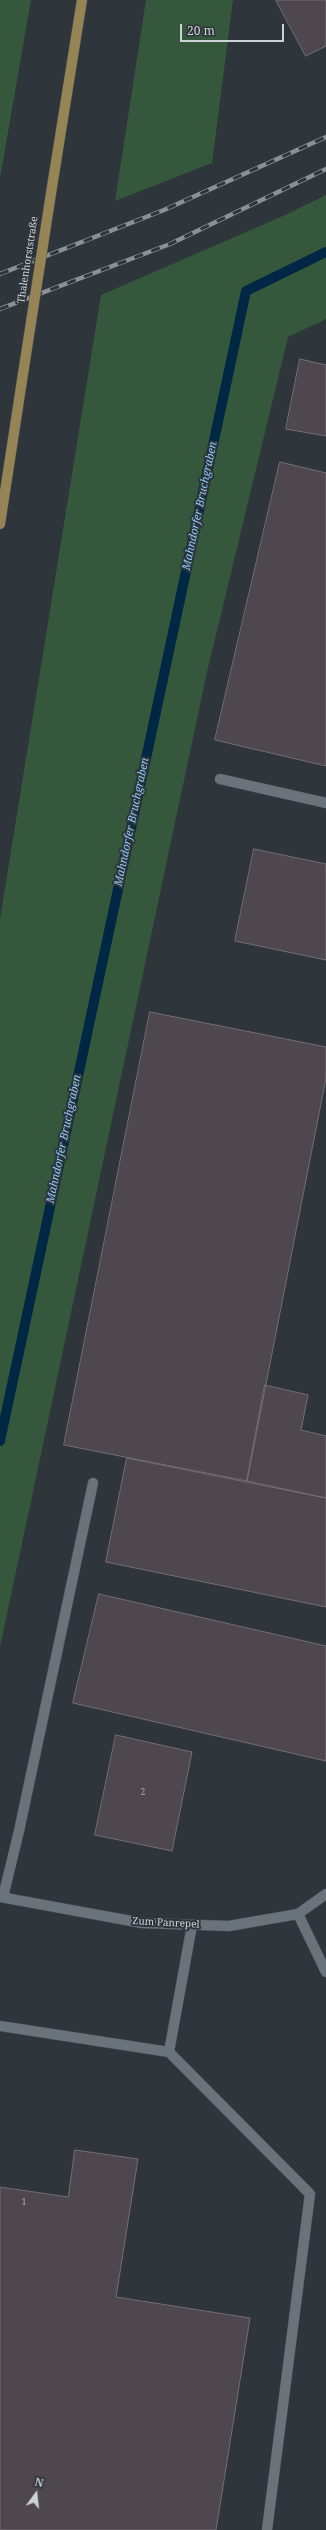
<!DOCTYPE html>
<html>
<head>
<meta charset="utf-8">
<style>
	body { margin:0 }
	#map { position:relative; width:326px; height:2530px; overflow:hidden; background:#2e353b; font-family:"Noto Serif",serif }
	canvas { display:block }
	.north { position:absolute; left:16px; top:2474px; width:40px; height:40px; -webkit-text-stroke:3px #2e353b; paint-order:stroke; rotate:15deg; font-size:11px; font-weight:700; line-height:16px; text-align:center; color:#cdd2d6 }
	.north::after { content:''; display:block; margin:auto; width:14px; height:18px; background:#cdd2d6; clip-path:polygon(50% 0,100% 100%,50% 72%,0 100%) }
	.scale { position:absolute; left:180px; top:24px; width:104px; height:18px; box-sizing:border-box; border:2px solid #cdd2d6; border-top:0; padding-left:5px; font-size:12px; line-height:14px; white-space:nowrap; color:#cdd2d6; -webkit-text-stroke:3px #2e353b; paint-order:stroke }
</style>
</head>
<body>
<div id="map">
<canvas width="326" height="2530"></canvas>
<div class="north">N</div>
<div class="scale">20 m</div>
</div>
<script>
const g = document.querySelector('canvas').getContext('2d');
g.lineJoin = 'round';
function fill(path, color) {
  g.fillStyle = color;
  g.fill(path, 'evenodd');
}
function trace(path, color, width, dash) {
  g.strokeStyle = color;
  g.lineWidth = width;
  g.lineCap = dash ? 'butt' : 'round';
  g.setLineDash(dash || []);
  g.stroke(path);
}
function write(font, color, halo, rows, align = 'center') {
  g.font = font + ' "Noto Serif",serif';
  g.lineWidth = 4;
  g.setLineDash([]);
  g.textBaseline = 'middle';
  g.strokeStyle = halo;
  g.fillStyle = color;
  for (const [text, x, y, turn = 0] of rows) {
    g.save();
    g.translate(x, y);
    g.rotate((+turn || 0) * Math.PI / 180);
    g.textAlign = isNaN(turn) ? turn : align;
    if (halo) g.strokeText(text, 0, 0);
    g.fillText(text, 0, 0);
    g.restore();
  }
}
const green = new Path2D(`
	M0 0H31L0 178Z
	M146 0H233L212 163 115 201Z
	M326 195V319L288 337 207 672 0 1647V919L101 295 283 216Z`);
const stream = new Path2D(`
	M0 1441 246 291 326 252`);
const building = new Path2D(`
	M276 0H326V46L306 56Z
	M300 359 326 365V436L286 429Z
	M280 462 326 473V766L215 740Z
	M254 849 326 864V960L235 941Z
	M150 1012 326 1047V1078L247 1481 64 1445Z
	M265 1385 308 1395 301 1430 326 1436V1498L247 1481Z
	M127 1458 326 1498V1607L106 1562Z
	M99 1594 326 1646V1761L73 1703Z
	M116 1735 192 1752 172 1851 95 1835Z
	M75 2150 138 2159 116 2297 250 2318 216 2530H0V2187L68 2197Z`);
const minor = new Path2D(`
	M220 779 326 803
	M0 1897 142 1923 229 1926 298 1914 326 1894
	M3 1897 19 1831 93 1483
	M298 1914 326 1972
	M0 2026 169 2052 310 2194 267 2530
	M169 2052 192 1925`);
const major = new Path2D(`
	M52 187 82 0
	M0 524 25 361`);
const rail = new Path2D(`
	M0 274 164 210 326 137
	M0 309 170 244 326 169`);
const majorBridge = new Path2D(`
	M25 361 52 187`);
const numberNames = [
	["2",143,1793],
	["1",24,2203]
];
const streetNames = [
	["Thalenhorststraße",28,260,-81],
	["Zum Panrepel",166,1923,3]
];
const waterNames = [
	["Mahndorfer Bruchgraben",200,506,-78],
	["Mahndorfer Bruchgraben",132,822,-78],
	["Mahndorfer Bruchgraben",64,1139,-78]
];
fill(green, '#35583d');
trace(stream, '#002743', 10);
fill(building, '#4e474d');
trace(building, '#756d74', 1);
trace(minor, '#4d5358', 11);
trace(major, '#4d5358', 11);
trace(minor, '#6a7379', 10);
trace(major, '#968454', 10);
trace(rail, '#8a9095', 4.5);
trace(rail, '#2e353b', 3, [9]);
trace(majorBridge, '#4d5358', 11, []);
trace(majorBridge, '#968454', 10);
write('8px', '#adafb4', null, numberNames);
write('10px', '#cdd2d6', '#2e353b', streetNames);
write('italic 11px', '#8ec9f9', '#2e353b', waterNames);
</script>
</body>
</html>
